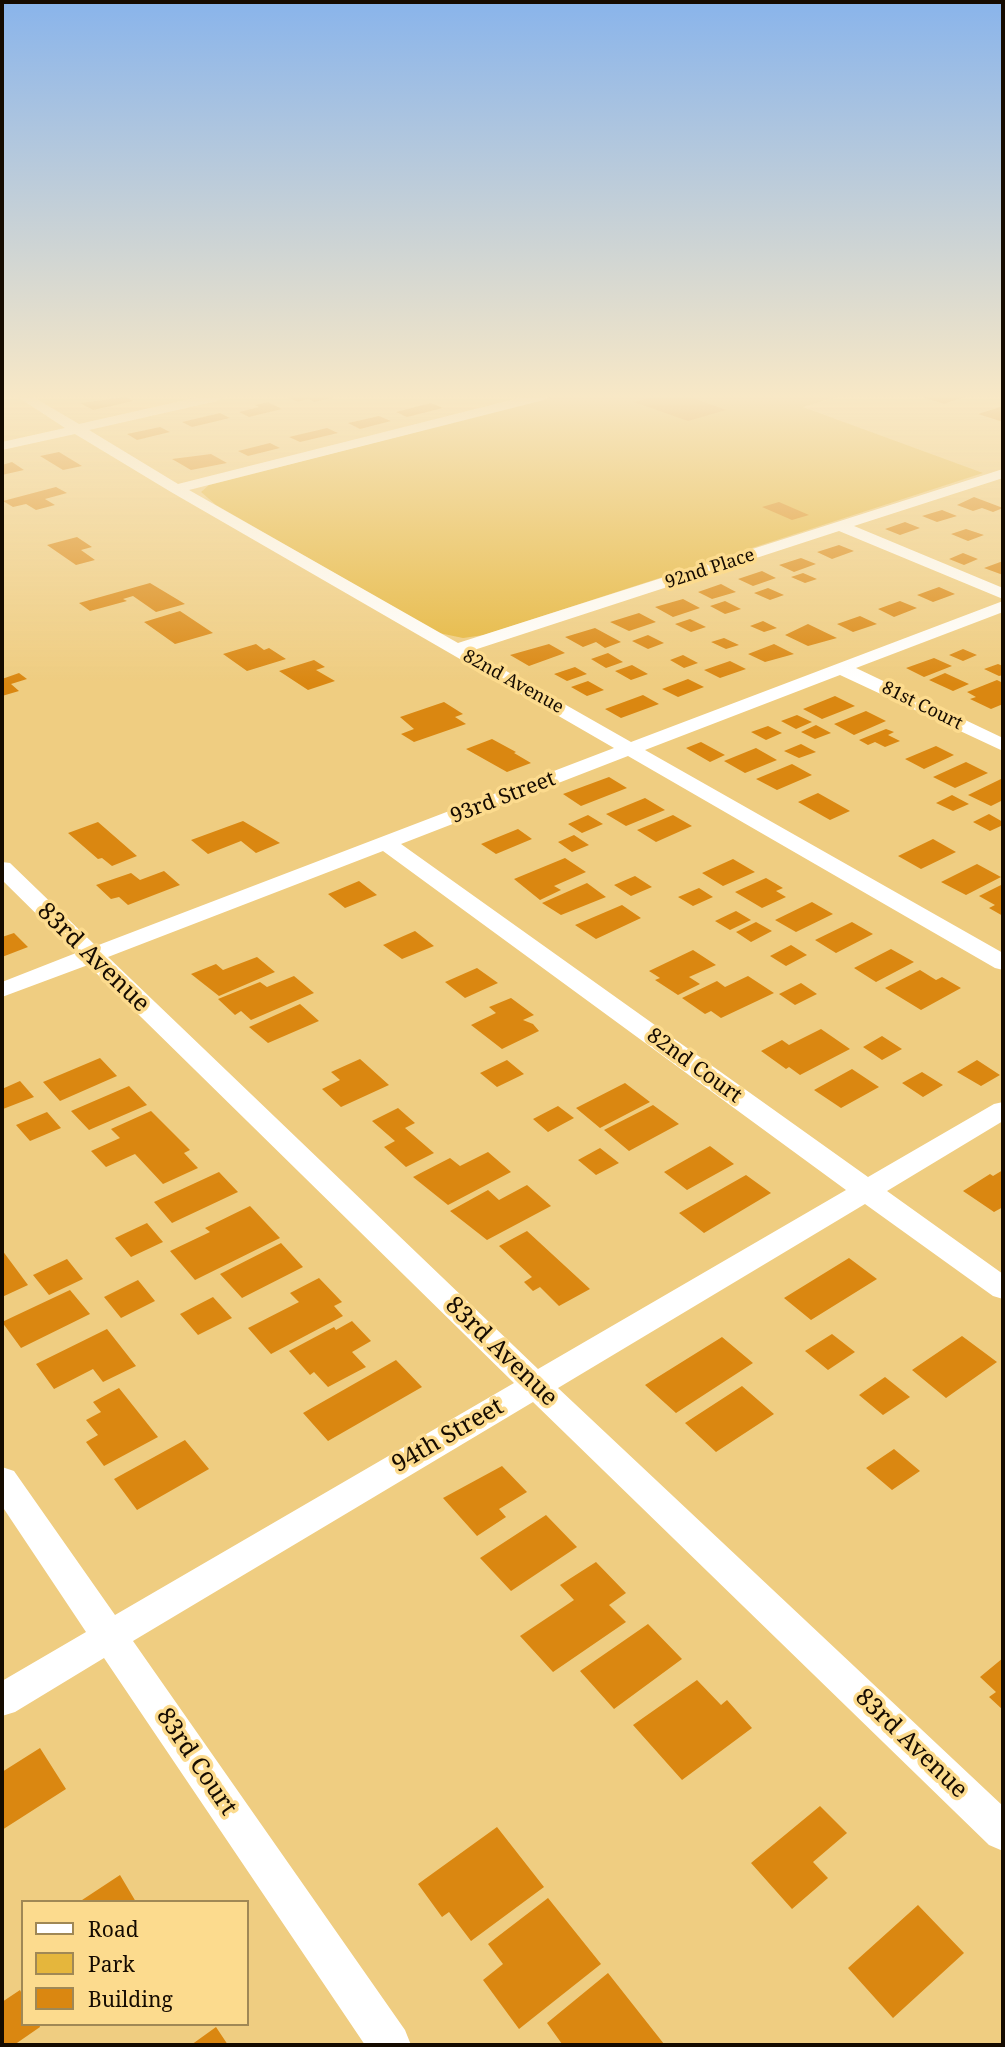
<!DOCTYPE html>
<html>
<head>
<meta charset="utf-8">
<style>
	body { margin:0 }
	#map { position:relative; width:1005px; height:2047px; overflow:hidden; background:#efcd81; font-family:"Noto Serif",serif }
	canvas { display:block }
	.frame { position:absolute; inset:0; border:4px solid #150b00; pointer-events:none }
	.legend { position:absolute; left:21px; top:1900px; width:228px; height:126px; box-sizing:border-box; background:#fcdb8e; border:2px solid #a08855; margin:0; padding:9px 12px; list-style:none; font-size:21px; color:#150b00 }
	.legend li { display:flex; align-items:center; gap:14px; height:35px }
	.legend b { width:35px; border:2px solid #a08855 }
</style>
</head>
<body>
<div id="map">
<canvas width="1005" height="2047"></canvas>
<div class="frame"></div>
<ul class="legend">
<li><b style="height:9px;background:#fff"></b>Road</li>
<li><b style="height:19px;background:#e5b63c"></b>Park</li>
<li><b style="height:19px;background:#da8711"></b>Building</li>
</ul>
</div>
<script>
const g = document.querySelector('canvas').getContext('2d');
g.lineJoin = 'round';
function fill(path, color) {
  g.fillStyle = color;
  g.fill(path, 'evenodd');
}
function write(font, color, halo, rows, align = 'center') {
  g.font = font + ' "Noto Serif",serif';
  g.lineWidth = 7;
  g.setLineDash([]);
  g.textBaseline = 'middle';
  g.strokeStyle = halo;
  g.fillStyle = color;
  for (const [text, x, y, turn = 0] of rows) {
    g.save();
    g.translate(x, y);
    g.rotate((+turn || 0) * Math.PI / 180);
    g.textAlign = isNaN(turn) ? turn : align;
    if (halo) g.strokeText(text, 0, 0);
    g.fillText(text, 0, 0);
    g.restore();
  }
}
const green = new Path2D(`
	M552 397H836L803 407 983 473 484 635 463 638 439 633 216 505 201 492 209 485 225 481Z`);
const building = new Path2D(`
	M126 397 134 401 93 410 80 403Z
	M287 397H332V398L314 402 308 399 298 402Z
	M653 397H690L726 410 688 421 634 402Z
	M964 397 944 404 925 398 926 397Z
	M268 402 282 409 249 417 239 412 259 407 255 405Z
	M431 403 443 408 407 417 396 412Z
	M1003 406V422L978 414Z
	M220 413 230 418 192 427 182 422Z
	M379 416 391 421 360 429 348 423Z
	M160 427 170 432 137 440 127 434Z
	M327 428 338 433 300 442 289 437Z
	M270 443 280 448 248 456 238 451Z
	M59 452 82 466 63 470 40 456Z
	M211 454 227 463 191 470 172 459Z
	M12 462 24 470 2 475V465Z
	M56 487 67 493 45 499 55 505 36 510 26 504 13 507 3 501Z
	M974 497 1003 508 993 512 982 508 973 511 957 505Z
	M779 502 809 515 792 520 762 507Z
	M942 510 957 516 937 522 922 516Z
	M905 522 920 528 900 535 885 529Z
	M966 529 984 535 968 541 951 534Z
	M77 537 92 547 81 550 95 560 76 565 47 545Z
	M839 545 854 551 832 559 817 552Z
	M963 553 978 559 964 565 949 559Z
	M801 558 816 564 794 572 779 565Z
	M1003 561V575L984 568Z
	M762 571 776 578 753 586 738 579Z
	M803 573 817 579 805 583 791 577Z
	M150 583 185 604 156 612 133 596 123 599 127 601 90 611 79 603Z
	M721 584 736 592 712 599 698 592Z
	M939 587 955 594 933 602 917 595Z
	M768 588 784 595 770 600 754 593Z
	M683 599 700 608 673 617 655 607Z
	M725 601 741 609 725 614 710 606Z
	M900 601 917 608 894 617 878 609Z
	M180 611 213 633 175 644 144 622Z
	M639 613 656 622 629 631 610 622Z
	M860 616 877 624 853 632 837 624Z
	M690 619 706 627 691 632 675 624Z
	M763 621 777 628 764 632 750 626Z
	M808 624 837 638 808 646 785 635Z
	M595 628 621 642 605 648 596 642 583 647 565 637Z
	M648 635 664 643 648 649 632 641Z
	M724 638 739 645 726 649 711 642Z
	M256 644 264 650 269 648 286 659 247 671 223 654Z
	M549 644 565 653 529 666 510 655Z
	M774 644 794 654 765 662 748 654Z
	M963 649 977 655 963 661 949 655Z
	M608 653 623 662 606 668 591 659Z
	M683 655 698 663 684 668 670 660Z
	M934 658 952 666 924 677 906 668Z
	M314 660 325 667 316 670 335 681 308 690 279 671Z
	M730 661 746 669 720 678 704 670Z
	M998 664 1003 666V675L999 676 984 669Z
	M632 665 648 674 631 680 615 671Z
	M575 667 587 674 567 681 554 674Z
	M19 673 27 679 11 684 19 691 2 696V679Z
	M945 673 969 684 953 691 929 680Z
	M688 679 704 687 678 697 662 689Z
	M997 680 1003 683V704L991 709 970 699 976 697 967 692Z
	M588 681 604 690 587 696 571 687Z
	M643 695 659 704 621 718 605 709Z
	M835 696 855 706 822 719 803 709Z
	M444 702 463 714 455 717 466 724 414 742 401 734 414 729 400 717Z
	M866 711 886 721 854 735 834 724Z
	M797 715 812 722 796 729 781 721Z
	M816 725 831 733 815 739 801 732Z
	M768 726 782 733 766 740 751 732Z
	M886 729 894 732 888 735 900 741 885 747 875 742 868 745 859 740Z
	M492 739 516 752 514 753 531 763 507 772 466 749Z
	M701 742 725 755 710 762 686 748Z
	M801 744 816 752 799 758 784 751Z
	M936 746 954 755 924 769 905 759Z
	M756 748 777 760 745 773 724 761Z
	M966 762 988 773 955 788 933 777Z
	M792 764 812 775 777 790 756 779Z
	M609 777 627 788 581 806 563 794Z
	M1001 779 1003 781V800L991 806 968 795Z
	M818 793 850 811 830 820 798 802Z
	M952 795 969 804 953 811 936 803Z
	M645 798 665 810 626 826 606 814Z
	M989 814 1003 822V825L990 831 973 822Z
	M588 815 603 824 582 833 568 824Z
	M673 815 692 826 656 842 637 830Z
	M243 821 280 843 256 853 241 841 208 854 191 840Z
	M98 822 137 856 112 866 102 858 98 859 68 833Z
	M518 829 532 839 496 854 481 844Z
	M574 835 589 845 572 852 558 842Z
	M933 839 956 852 921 869 898 856Z
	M565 858 586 872 554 886 561 890 540 900 514 879Z
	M733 859 755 872 723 886 702 873Z
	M977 864 1001 877 966 895 941 882Z
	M164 871 180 885 128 905 119 897 111 899 96 885 131 873 140 880Z
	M635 876 652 887 631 896 614 885Z
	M766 878 783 888 776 891 786 897 762 908 735 892Z
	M359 881 377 895 345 908 328 894Z
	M587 883 606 897 561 915 542 903Z
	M1003 884V916L989 908 995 905 979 896Z
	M699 888 713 897 693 906 678 897Z
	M812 902 833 914 796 932 775 920Z
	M622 905 641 918 596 939 575 925Z
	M736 911 751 920 730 930 715 921Z
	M756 922 772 931 751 942 736 932Z
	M852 922 873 934 836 953 815 940Z
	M415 931 434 946 402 959 383 945Z
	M14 933 28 947 2 957V937Z
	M791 945 807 955 786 966 770 956Z
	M891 949 914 962 876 982 854 968Z
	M693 950 716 965 689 977 700 984 678 995 655 980 660 978 649 971Z
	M257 957 275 972 219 996 191 974 216 964 223 970Z
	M477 968 498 983 465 998 445 982Z
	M920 970 936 980 942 977 961 988 921 1010 885 988Z
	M294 976 314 993 251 1020 241 1011 235 1015 218 999 260 982 267 987Z
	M748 976 774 993 721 1018 711 1011 705 1014 682 998 717 981 725 987Z
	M801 983 817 994 795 1005 779 994Z
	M511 998 534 1015 523 1020 533 1024 539 1031 502 1049 471 1025 496 1013 489 1007Z
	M300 1004 319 1021 268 1043 249 1027Z
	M821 1029 850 1049 800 1075 789 1067 786 1069 761 1051 782 1040 789 1045Z
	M882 1036 902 1049 882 1060 863 1047Z
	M100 1058 117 1076 60 1101 43 1082Z
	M360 1059 389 1085 341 1107 322 1089 340 1080 331 1072Z
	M507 1060 524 1074 497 1087 480 1073Z
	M977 1060 1000 1075 981 1086 957 1072Z
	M852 1069 879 1087 841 1108 814 1090Z
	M922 1072 943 1085 923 1097 902 1083Z
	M20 1081 34 1097 3 1109 2 1089Z
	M625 1083 650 1102 600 1128 576 1108Z
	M129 1086 147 1105 89 1130 71 1111Z
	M653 1105 679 1124 629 1151 604 1130Z
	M558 1106 574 1118 548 1132 533 1119Z
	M398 1108 415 1123 405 1128 434 1153 406 1167 384 1147 395 1141 372 1121Z
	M151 1111 190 1150 184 1153 198 1168 163 1184 135 1154 106 1167 91 1151 120 1138 111 1129Z
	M47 1112 61 1128 30 1141 16 1125Z
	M710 1146 734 1164 687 1190 664 1172Z
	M600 1148 619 1163 596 1175 578 1160Z
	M488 1152 511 1172 448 1205 413 1177 450 1158 460 1166Z
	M1003 1170V1207L994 1212 963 1191 990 1174 993 1176Z
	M219 1172 238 1192 172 1223 154 1202Z
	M746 1175 771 1193 704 1233 679 1213Z
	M527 1185 551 1206 487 1240 450 1211 488 1190 499 1200Z
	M250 1206 280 1238 195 1280 170 1251 210 1232 205 1228Z
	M147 1223 163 1242 131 1257 115 1238Z
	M527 1231 590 1289 559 1306 540 1287 533 1291 524 1282 532 1277 499 1246Z
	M281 1243 303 1267 242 1298 220 1274Z
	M2 1250 28 1285 2 1297Z
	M849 1258 877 1279 811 1320 784 1298Z
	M67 1259 83 1279 49 1295 33 1275Z
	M319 1278 342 1302 334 1306 343 1316 271 1354 248 1328 299 1302 290 1293Z
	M138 1280 155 1301 121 1318 104 1297Z
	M70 1290 90 1314 21 1348 2 1322Z
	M213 1297 232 1318 198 1335 180 1314Z
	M352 1321 371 1341 352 1352 366 1367 328 1387 314 1372 310 1375 289 1351 334 1327 336 1330Z
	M107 1329 136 1366 103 1382 93 1369 54 1389 36 1364Z
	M832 1334 855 1352 828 1370 805 1351Z
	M962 1336 997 1362 946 1398 912 1370Z
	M722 1337 753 1363 676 1413 645 1385Z
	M396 1360 422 1387 328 1441 303 1413Z
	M885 1377 910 1397 883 1415 859 1395Z
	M742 1386 774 1414 716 1452 685 1423Z
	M119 1388 158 1437 104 1466 86 1442 98 1435 86 1420 101 1412 93 1402Z
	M185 1440 209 1469 137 1510 114 1479Z
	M894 1449 920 1471 892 1490 866 1468Z
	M502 1466 527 1492 499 1509 506 1517 477 1536 443 1498Z
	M546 1515 577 1547 511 1591 480 1558Z
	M596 1562 626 1593 609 1605 626 1622 553 1672 520 1636 574 1600 560 1585Z
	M648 1624 682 1659 614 1709 580 1671Z
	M1003 1658V1710L989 1697 996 1692 980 1677Z
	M697 1680 721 1705 727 1700 752 1728 682 1780 633 1725Z
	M40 1748 66 1789 2 1830V1772Z
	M820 1806 847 1833 813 1862 828 1878 792 1909 751 1863Z
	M497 1827 544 1887 471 1941 449 1912 442 1917 418 1884Z
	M120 1875 136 1902H79Z
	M548 1898 601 1964 519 2029 483 1980 503 1964 488 1944Z
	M918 1905 964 1953 893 2018 848 1968Z
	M608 1973 664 2044 663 2045H561L562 2044 547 2023Z
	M20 1990 23 1996V2024H39L40 2027 14 2045H2V2002Z
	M216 2027 228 2045H191Z`);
const street = new Path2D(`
	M18 397H33L79 424 199 397H223L217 401 89 430 178 484 523 397H545L544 400 189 490 458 643 1003 469V478L854 526 1003 588V599L839 531 471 651 631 742 1003 601V612L856 668 1003 738V751L840 675 645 750 1003 953V970L995 968 628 756 401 844 868 1177 994 1104 1003 1102V1121L887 1191 1003 1274V1299L993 1296 865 1204 558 1388 1003 1806V1851L989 1845 533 1402 133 1641 405 2030 411 2045H365L104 1658 15 1712 2 1716V1681L86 1632 2 1506V1467L14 1471 115 1615 514 1383 88 965 2 997V982L76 953 2 880V862L10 863 96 946 614 748 171 492 75 434 2 450V442L65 428ZM383 851 846 1190 538 1369 108 957Z`);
const farStreetnames = [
	["92nd Place",710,569,-18],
	["82nd Avenue",513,682,29],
	["81st Court",922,706,26]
];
const streetNames = [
	["93rd Street",503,798,-21],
	["82nd Court",694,1066,36]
];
const nearStreetnames = [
	["83rd Avenue",93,958,44],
	["83rd Avenue",501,1352,44],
	["94th Street",448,1436,-30],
	["83rd Avenue",911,1744,44],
	["83rd Court",196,1762,56]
];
fill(green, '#e5b63c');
fill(building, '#da8711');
fill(street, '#fff');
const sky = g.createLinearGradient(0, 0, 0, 684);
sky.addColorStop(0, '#89b4eb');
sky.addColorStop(0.58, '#f8e8c6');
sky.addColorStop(1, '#f8e8c600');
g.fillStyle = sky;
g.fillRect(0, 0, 1005, 684);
write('18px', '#150b00', '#fcdb8e', farStreetnames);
write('21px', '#150b00', '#fcdb8e', streetNames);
write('24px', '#150b00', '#fcdb8e', nearStreetnames);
</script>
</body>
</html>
